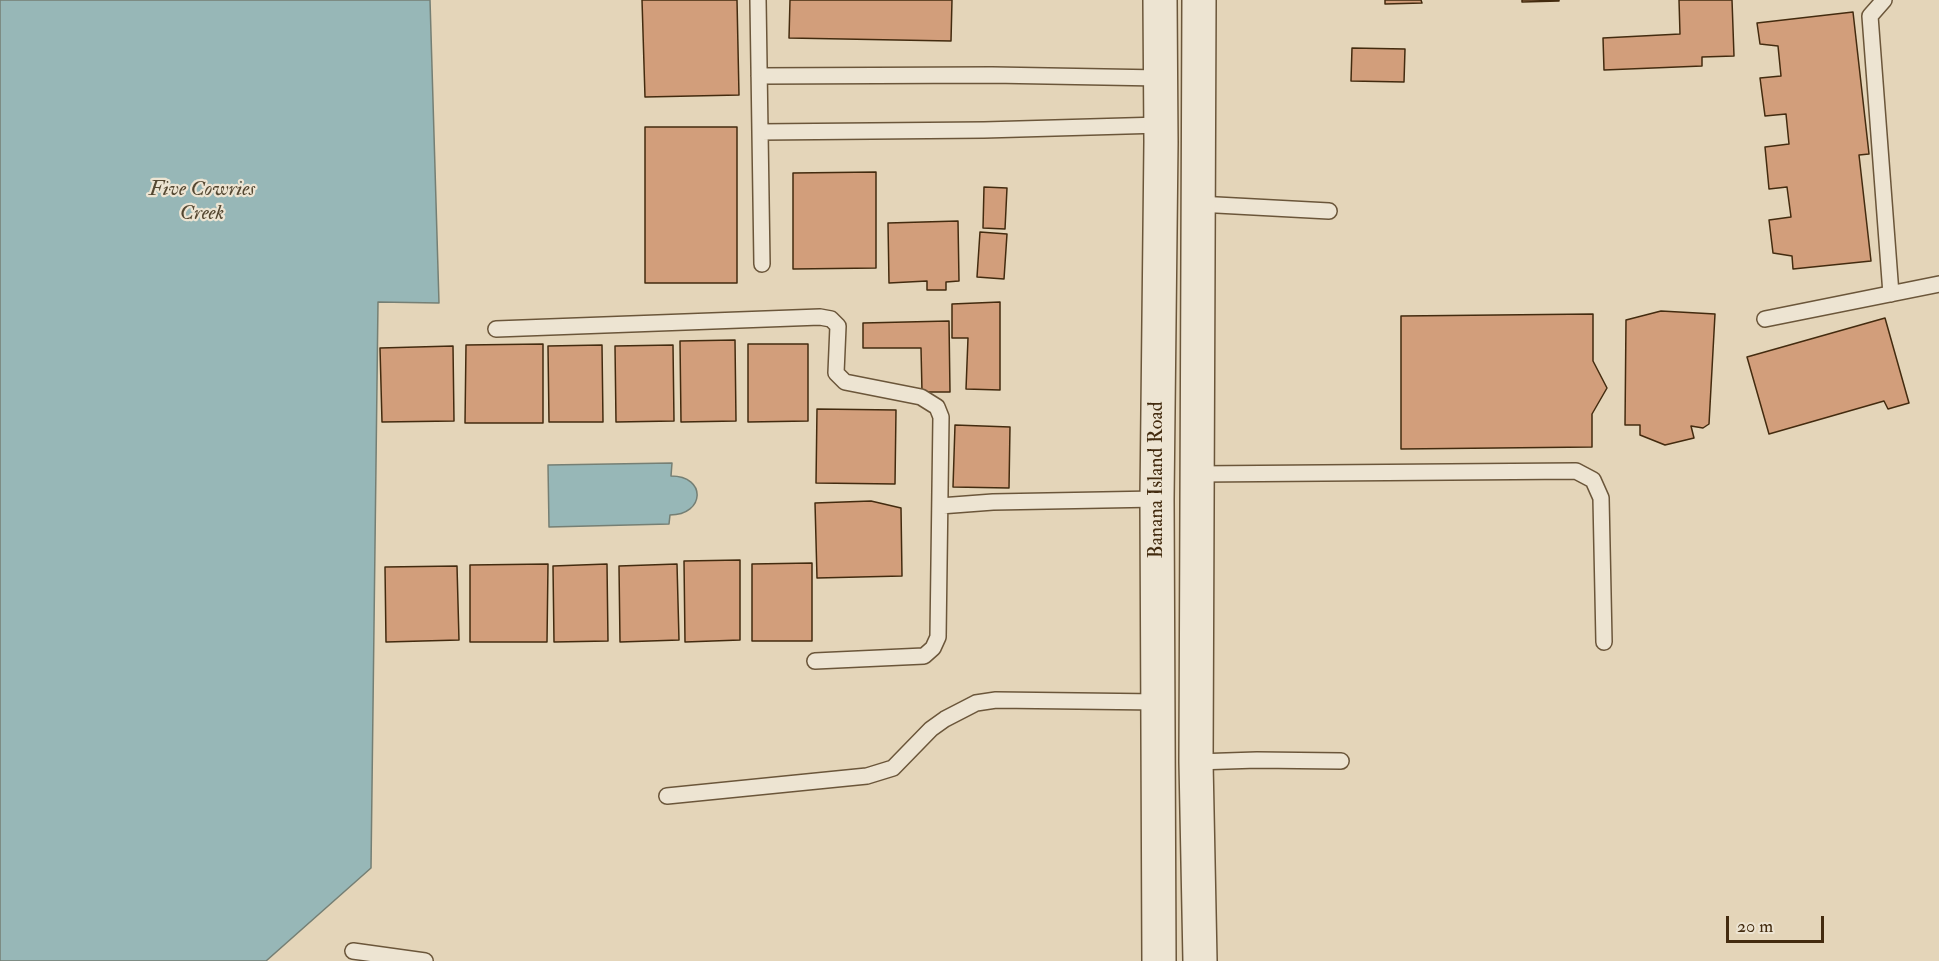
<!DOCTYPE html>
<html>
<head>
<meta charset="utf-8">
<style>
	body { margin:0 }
	#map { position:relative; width:1939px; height:961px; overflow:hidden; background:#e4d5b9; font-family:"IM FELL Double Pica",serif }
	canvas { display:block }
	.scale { position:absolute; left:1726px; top:916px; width:98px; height:27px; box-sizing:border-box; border:3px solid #432b0f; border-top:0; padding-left:8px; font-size:18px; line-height:21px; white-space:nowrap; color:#432b0f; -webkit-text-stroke:4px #ede4d2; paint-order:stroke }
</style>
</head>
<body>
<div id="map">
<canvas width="1939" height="961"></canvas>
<div class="scale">20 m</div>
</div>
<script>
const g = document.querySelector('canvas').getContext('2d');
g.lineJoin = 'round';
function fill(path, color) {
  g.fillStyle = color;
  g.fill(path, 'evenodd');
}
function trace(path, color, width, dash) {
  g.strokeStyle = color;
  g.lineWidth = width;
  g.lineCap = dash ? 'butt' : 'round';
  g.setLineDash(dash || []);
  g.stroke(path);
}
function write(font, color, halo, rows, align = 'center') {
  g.font = font + ' "IM FELL Double Pica",serif';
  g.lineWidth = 4.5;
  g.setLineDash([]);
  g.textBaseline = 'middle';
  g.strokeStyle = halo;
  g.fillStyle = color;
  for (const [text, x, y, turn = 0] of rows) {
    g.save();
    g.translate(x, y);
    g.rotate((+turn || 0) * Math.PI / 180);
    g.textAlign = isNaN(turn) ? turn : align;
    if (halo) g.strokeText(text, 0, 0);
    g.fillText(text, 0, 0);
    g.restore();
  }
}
const water = new Path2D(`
	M0 0H430L439 303 378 302 371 868 266 961H0Z
	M672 463 671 476C707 476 705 515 670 515L669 524 549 527 548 465Z`);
const building = new Path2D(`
	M642 0H737L739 95 645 97Z
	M790 0H952L951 41 789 38Z
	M1385 0H1421L1422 3 1385 4Z
	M1522 0H1559V1L1522 2Z
	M1679 0H1732L1734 56 1702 57V66L1604 70 1603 38 1680 34Z
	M1853 12 1869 154 1859 155 1871 261 1793 269 1792 256 1773 253 1769 220 1791 217 1787 187 1769 189 1765 147 1789 144 1786 114 1765 116 1760 78 1781 76 1778 46 1760 44 1757 23Z
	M1352 48 1405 49 1404 82 1351 81Z
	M645 127H737V283H645Z
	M876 172V268L793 269V173Z
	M984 187 1007 188 1005 229 983 228Z
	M958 221 959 281 946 282V290H927V281L889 283 888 223Z
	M980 232 1007 234 1004 279 977 277Z
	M1000 302V390L966 389 968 338H952V304Z
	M1661 311 1715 314 1709 424 1703 428 1691 426 1694 438 1665 445 1640 435V425H1625L1626 320Z
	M1593 314V361L1607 388 1592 414V447L1401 449V316Z
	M1885 318 1909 403 1888 409 1884 401 1769 434 1747 357Z
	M949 321 950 392H922L921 348H863V323Z
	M735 340 736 421 681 422 680 341Z
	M543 344V423H465L466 345Z
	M748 344H808V421L748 422Z
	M602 345 603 422H549L548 346Z
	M673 345 674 421 616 422 615 346Z
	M453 346 454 421 382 422 380 348Z
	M817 409 896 410 895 484 816 483Z
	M955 425 1010 427 1009 488 953 487Z
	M871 501 901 508 902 576 817 578 815 503Z
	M740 560V640L685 642 684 561Z
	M812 563V641H752V564Z
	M548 564 547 642H470V565Z
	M607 564 608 641 554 642 553 566Z
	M677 564 679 640 620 642 619 566Z
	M457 566 459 640 386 642 385 567Z`);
const service = new Path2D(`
	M758 0 762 264
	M1884 0 1870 16 1891 294
	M759 76 992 75 1160 78
	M760 132 984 130 1161 125
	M1198 204 1329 211
	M1765 319 1939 284
	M496 329 820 317 831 319 838 326 836 373 845 382 921 397 937 407 941 417 938 637 933 648 924 656 815 661
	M1197 474 1576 471 1593 480 1601 498 1604 642
	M940 506 993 502 1157 499
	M1196 762 1257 760 1341 761
	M667 796 867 776 893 768 931 729 945 719 976 703 996 700 1159 702
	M353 951 425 961`);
const tertiary = new Path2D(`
	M1199 0 1196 762 1200 961
	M1159 961 1157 499 1161 142 1160 0`);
const streetNames = [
	["Banana Island Road",1158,480,-90]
];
const waterNames = [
	["Five Cowries",202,190],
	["Creek",202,214]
];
fill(water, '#97b7b7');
trace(water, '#757f74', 1.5);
fill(building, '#d29e7b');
trace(building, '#432b0f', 1.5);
trace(service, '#6b563a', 18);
trace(tertiary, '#6b563a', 36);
trace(service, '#ede4d2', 15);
trace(tertiary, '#ede4d2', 33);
write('20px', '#432b0f', '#ede4d2', streetNames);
write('italic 21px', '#544731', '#ede4d2', waterNames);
</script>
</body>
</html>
